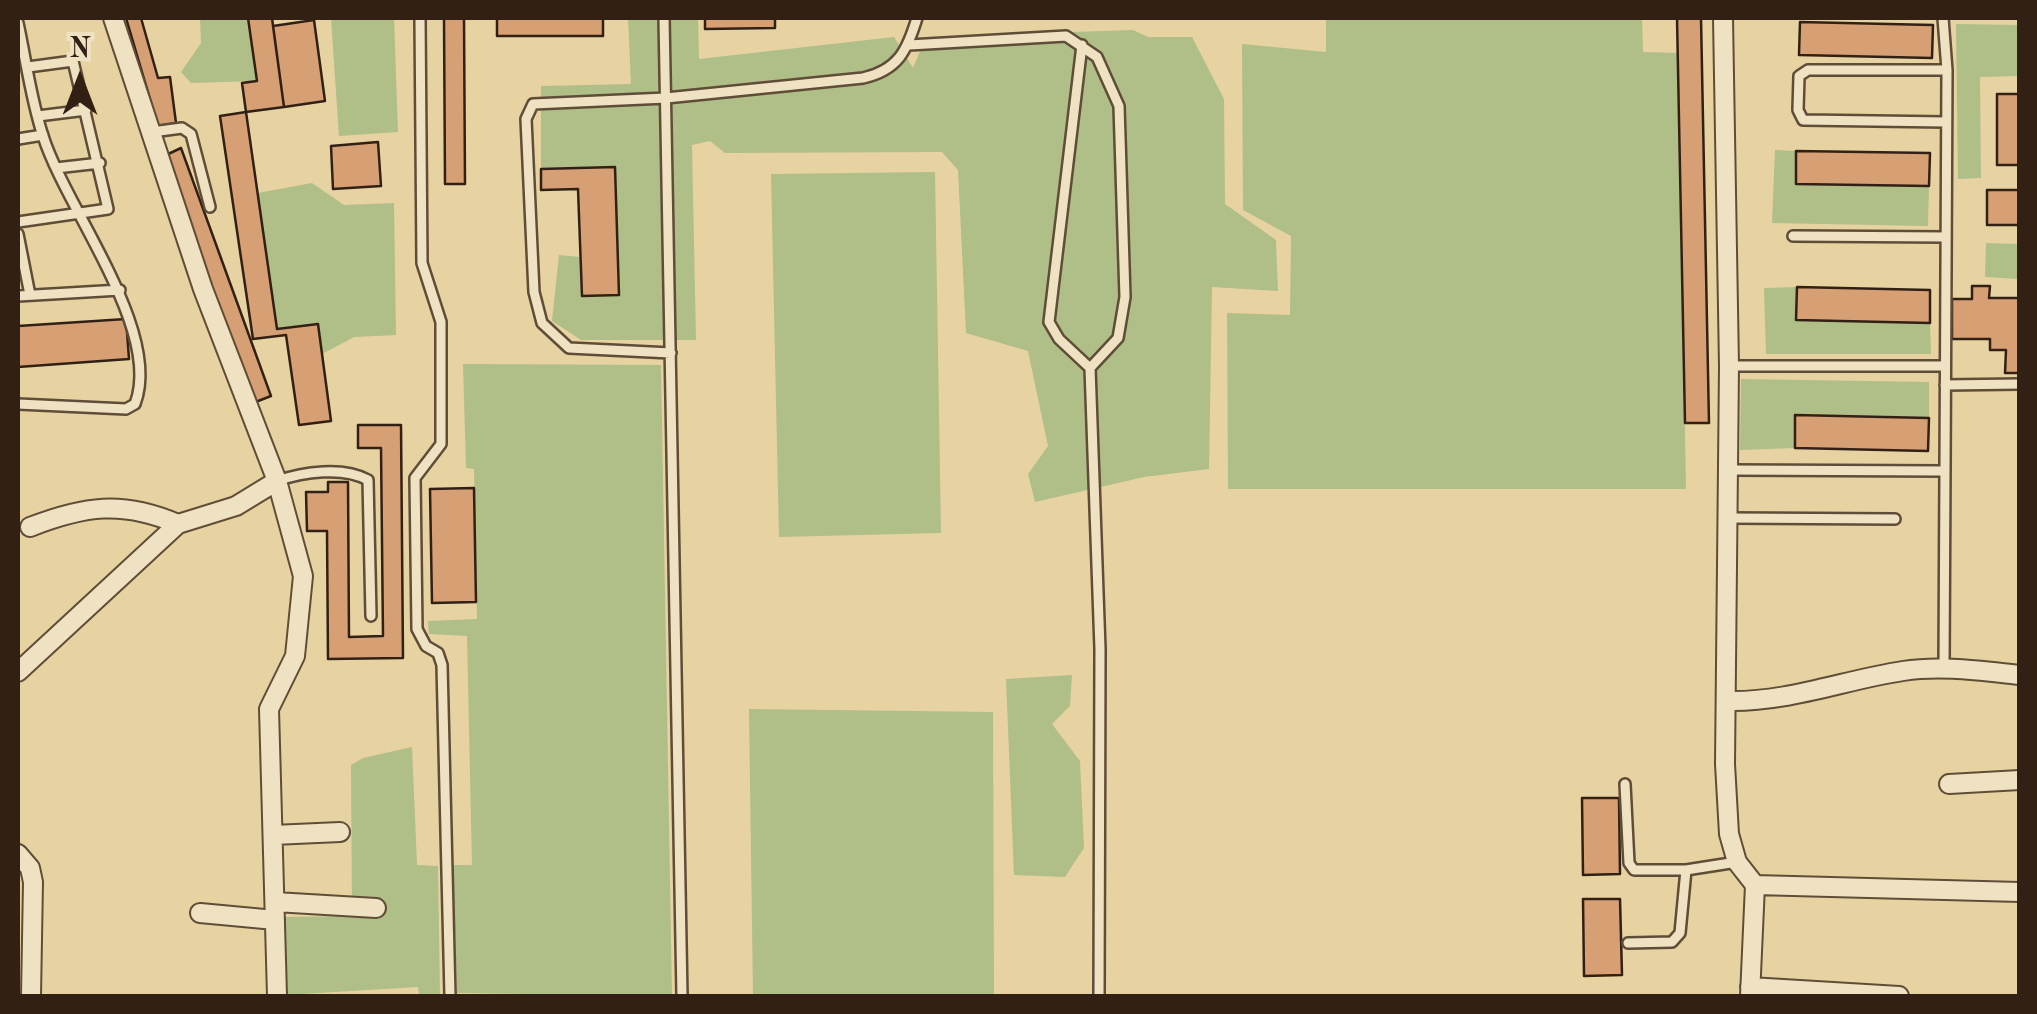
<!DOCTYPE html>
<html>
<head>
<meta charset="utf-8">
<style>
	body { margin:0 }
	#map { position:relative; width:2037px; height:1014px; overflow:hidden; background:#e6d3a1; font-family:"Old Standard TT",serif }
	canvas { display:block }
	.frame { position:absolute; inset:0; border:20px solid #332015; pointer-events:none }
	.north { position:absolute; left:30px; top:30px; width:100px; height:100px; -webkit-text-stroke:8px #efe2c2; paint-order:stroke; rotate:0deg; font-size:28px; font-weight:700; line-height:40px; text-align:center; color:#332015 }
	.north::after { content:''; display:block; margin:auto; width:35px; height:45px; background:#332015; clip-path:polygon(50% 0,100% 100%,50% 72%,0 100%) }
</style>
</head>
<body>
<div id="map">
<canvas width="2037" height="1014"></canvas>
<div class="frame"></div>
<div class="north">N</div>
</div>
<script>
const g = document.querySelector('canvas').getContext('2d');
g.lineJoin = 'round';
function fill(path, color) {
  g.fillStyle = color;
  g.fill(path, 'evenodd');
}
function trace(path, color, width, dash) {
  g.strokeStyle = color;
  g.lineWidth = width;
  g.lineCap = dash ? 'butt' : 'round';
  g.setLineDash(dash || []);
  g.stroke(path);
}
const green = new Path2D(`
	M200 18H248L257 81 191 83 181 72 201 43Z
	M331 18H394L398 132 339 136Z
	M628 18H698L699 59 894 37 913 68 926 37 1133 30 1148 37H1192L1224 99 1225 204 1276 240 1278 291 1212 287 1209 469 1144 477 1035 502 1028 474 1048 446 1028 351 966 333 958 170 942 152 725 153 710 141 692 145 696 340H581L552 321 559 255 580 257 582 296 619 295 614 167 541 169V86L631 84Z
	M1326 18H1642L1643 52 1678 53 1686 489H1228L1227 313 1290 315 1291 236 1243 210 1242 44 1326 52Z
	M1956 24 2019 25V76L1980 77 1981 178 1958 179Z
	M1775 150 1796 151V184L1929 186 1928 226 1772 223Z
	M935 172 941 533 779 537 771 174Z
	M312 183 344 205 394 203 396 335 354 337 322 354 277 329 258 193Z
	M1986 243 2019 244V279L1985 277Z
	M1797 287 1796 319 1930 323 1931 354H1766L1764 288Z
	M463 364 661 365 672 996 457 993 453 865H472L467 636 429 634 428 621 477 619 474 469 466 468Z
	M1741 379 1929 382V418L1795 416V448L1740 450Z
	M1072 675 1070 706 1052 724 1080 761 1084 848 1065 877 1014 875 1006 679Z
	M749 709 993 712 994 996H753Z
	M412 747 417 865 438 866 440 996H419L418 987 285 995 283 917 352 916 351 765 363 758Z`);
const building = new Path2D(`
	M126 18H141L158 78 170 77 176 123 158 126Z
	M248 18H272L284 107 246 112 242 83 257 81Z
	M444 18H464L465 184H445Z
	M497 18H603V36H497Z
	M705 18H775V28L705 29Z
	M1677 18H1701L1709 423H1685Z
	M314 20 325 101 284 107 273 26Z
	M1800 22 1933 25 1932 58 1799 55Z
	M1997 94H2020V165H1997Z
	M246 112 277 329 318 324 331 421 299 425 286 335 253 339 220 116Z
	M378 142 381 186 333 189 331 146Z
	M181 148 271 396 253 403 164 156Z
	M1796 151 1930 153 1929 186 1796 184Z
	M615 167 619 295 582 296 578 189 541 190V169Z
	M1987 190H2020V225H1987Z
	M1972 286H1990L1989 298H2020V373H2005L2006 350H1990V339H1952V299H1972Z
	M1797 287 1930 290V323L1796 320Z
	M126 319 129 359 18 367V326Z
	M1795 415 1929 418 1928 451 1795 448Z
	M358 425H401L403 658 328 659 327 531H307L306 492H328V482H348L349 637 383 636 381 448H358Z
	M474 488 476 602 432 603 430 489Z
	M1582 798H1619L1620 874 1583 875Z
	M1583 899H1620L1622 975 1584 976Z`);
const lane = new Path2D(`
	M420 18 422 263 441 322V444L415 478 417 629 426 646 438 653 442 665 450 996
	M664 18 682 996
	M1943 18 1947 70 1944 667
	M18 23C26 60 31 100 43 136 66 209 163 331 135 404L126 409 18 404
	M909 45 1066 36 1097 57 1119 106 1125 297 1118 338 1090 368 1100 649 1099 996
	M1082 45 1049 322 1059 339 1090 368
	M38 116 86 110
	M1946 122 1803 120 1798 110 1799 76 1808 70H1947
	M152 132 182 128 191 134 210 207
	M18 139 43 135
	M56 168 100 163
	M18 222 108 209 73 61 28 67
	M18 234 30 295
	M1793 236 1946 237
	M18 296 120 290
	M671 353 569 348 542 323 534 292 526 119 533 104 666 98 863 78C898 70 907 51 917 18
	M1729 366H1945
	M1945 385 2020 384
	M1730 470 1945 471
	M277 481C303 472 343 466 368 480L371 616
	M1729 518 1895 519
	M1625 784 1629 863 1634 870H1686
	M1628 943 1672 942 1680 933 1686 870 1737 862`);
const street = new Path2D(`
	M113 18 203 289 277 481 303 576 295 656 269 709 277 996
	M1723 18 1729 366 1725 764 1729 834 1737 862 1755 885 1750 996
	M30 527C84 506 122 500 178 524
	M18 672 178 524 236 506 277 481
	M1726 701C1786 703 1844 680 1903 671 1941 665 1981 671 2020 675
	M1949 784 2020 780
	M273 835 340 832
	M18 854 30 868 33 882 31 996
	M1755 885 2020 892
	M275 902 376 908
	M200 913 275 920
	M1750 987 1899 996`);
fill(green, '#b0be88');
fill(building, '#d6a074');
trace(building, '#332015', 2.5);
trace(lane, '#604d38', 14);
trace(street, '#604d38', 22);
trace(lane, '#efe2c2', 9);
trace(street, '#efe2c2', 18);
</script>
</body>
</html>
